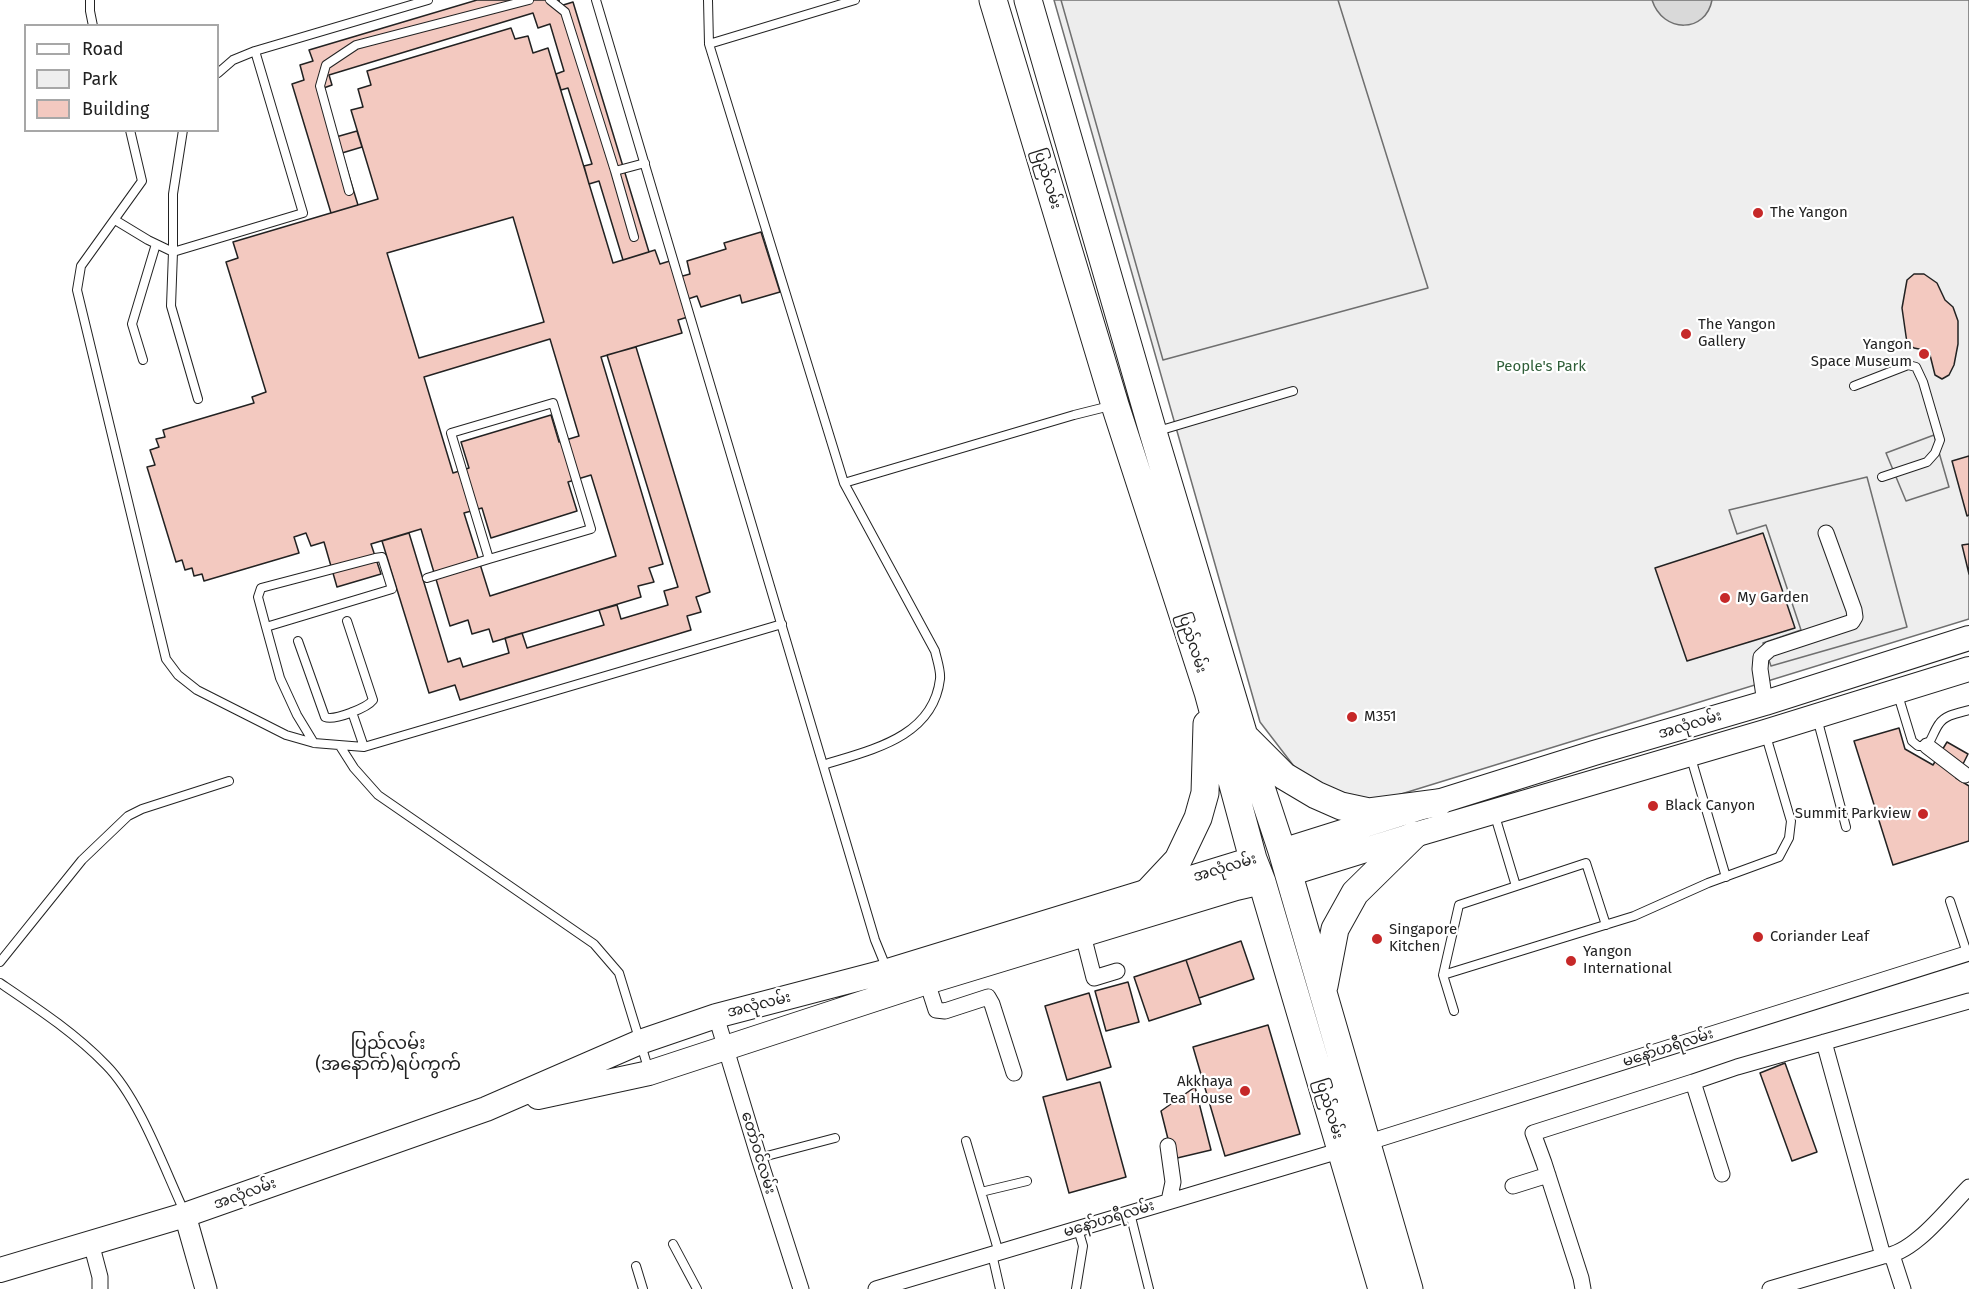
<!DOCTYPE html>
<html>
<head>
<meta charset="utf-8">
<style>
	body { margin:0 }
	#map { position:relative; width:1969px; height:1289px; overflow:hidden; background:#fff; font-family:"Fira Sans",sans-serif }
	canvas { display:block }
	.legend { position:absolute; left:24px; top:24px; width:195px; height:108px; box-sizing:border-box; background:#fff; border:2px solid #a7a7a7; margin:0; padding:8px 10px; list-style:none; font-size:18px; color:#222 }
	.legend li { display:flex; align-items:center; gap:12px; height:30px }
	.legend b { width:30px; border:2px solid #a7a7a7 }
</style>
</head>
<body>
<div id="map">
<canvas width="1969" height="1289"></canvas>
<ul class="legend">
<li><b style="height:8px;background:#fff"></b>Road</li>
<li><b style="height:16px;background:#eee"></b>Park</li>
<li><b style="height:16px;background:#f3c9c0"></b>Building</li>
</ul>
</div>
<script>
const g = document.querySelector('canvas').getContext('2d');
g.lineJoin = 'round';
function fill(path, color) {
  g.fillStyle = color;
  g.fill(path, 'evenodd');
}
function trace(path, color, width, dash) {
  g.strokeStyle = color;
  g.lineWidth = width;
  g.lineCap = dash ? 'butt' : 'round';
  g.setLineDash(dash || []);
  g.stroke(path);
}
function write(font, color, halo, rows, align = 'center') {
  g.font = font + ' "Fira Sans","Noto Sans Myanmar",sans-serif';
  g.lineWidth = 4.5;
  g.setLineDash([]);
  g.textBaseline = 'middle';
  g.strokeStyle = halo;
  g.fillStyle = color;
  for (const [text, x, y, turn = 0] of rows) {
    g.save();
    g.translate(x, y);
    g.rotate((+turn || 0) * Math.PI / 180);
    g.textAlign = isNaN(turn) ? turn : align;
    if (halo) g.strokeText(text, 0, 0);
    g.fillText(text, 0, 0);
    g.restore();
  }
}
const green = new Path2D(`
	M1054 0H1969V619L1372 803 1303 778 1260 722Z`);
const parking = new Path2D(`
	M1061 0H1338L1428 288 1163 360Z
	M1934 435 1949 487 1906 501 1886 453Z
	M1867 477 1907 627 1771 666 1763 643 1801 630 1766 525 1737 534 1729 510Z`);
const water = new Path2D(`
	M1652 0H1712C1706 33 1663 34 1652 0Z`);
const building = new Path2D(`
	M477 0H559L560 6 573 2 649 252 623 260 599 181 589 184 584 166 592 164 568 88 561 90 556 74 564 71 550 24 538 28 533 13 329 75 332 85 321 89 336 137 357 131 362 147 342 153 358 205 331 213 292 84 304 80 300 65 313 61 309 50Z
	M511 28 515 39 528 36 533 53 548 48 613 263 655 250 660 264 673 260 679 277 690 274 687 261 726 249 724 243 761 232 780 292 742 303 740 295 701 307 697 296 685 300 691 316 678 320 682 333 601 357 663 564 649 568 654 582 638 586 641 597 493 642 489 629 472 634 468 620 450 626 421 529 371 544 381 574 337 587 324 542 311 546 306 533 294 537 299 553 204 581 202 574 194 576 192 568 185 570 182 560 176 562 147 467 155 465 150 450 159 447 156 439 165 437 163 430 254 403 252 397 266 392 226 262 238 258 233 242 378 199 351 110 363 107 358 89 371 85 367 71ZM513 217 544 322 419 358 387 253ZM550 339 579 436 559 442 551 415 461 442 469 468 453 473 424 377ZM591 475 616 556 490 596 464 513 482 508 491 538 577 511 568 482Z
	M1914 274H1924L1937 283 1945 300 1953 307 1958 321V344L1954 365 1949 375 1942 379 1935 375 1929 351 1914 348 1907 343 1902 308 1907 280Z
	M636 347 710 592 696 597 701 612 687 616 691 630 460 700 455 685 429 693 382 541 409 533 448 662 460 658 463 667 509 653 505 638 522 633 527 648 604 625 599 610 617 605 621 619 668 605 664 591 678 587 607 355Z
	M1969 456V515L1967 516 1952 461Z
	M1763 533 1795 628 1687 661 1655 568Z
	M1969 544V574L1962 545Z
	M1899 728 1905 749 1933 765 1947 742 1968 754 1956 778 1969 786V841L1893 865 1854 741Z
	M1241 941 1254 979 1199 998 1186 960Z
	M1186 960 1201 1004 1149 1021 1134 977Z
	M1128 982 1139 1022 1106 1031 1095 991Z
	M1089 993 1111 1067 1067 1080 1045 1006Z
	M1268 1025 1300 1134 1225 1156 1193 1047Z
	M1785 1063 1817 1152 1792 1161 1760 1073Z
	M1100 1082 1126 1177 1069 1193 1043 1097Z
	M1195 1087 1211 1150 1173 1159 1161 1111Z`);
const lane = new Path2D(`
	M90 0V11L93 26
	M550 0 565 12 615 171 645 163
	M596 0 875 940 886 967
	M708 0 709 44 844 483 935 651C937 660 941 671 940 679 933 738 870 750 823 765
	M709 44 855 0
	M218 73 233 60 255 51 428 0
	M130 130 142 181 81 266 77 290 166 659 178 675 197 690 286 735 314 743 364 747 782 624
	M183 130 173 194V252L171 306 198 399
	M615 171 634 237
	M349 191 320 86 326 65 356 45 529 0
	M115 220 148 240 173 252 303 213 255 51
	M143 360 132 324 156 244
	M1854 386 1908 365 1916 367 1923 382 1940 440 1935 453 1927 462 1882 477
	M553 403 591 529 489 559 451 433Z
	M1158 431 1293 391
	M844 483 1074 415 1110 406
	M427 578 489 559
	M266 627 258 597 261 588 375 558 382 557 392 589 266 627 280 678 297 715 314 743
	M298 641 325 717C334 721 367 708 373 700L347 621
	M1898 695 1912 741 1918 746H1927C1932 739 1934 731 1939 724 1945 715 1958 713 1969 710
	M352 712 364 747
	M1817 718 1846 827
	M340 746 354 768 378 795 594 944 619 973 649 1071
	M1691 758 1726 877
	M1495 816 1516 886
	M1950 901 1967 953
	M0 962 82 860 128 816 142 809 229 781
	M1443 975 1634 916 1708 883 1779 857 1789 838 1791 821 1766 736
	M0 983C37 1008 75 1033 106 1065 139 1098 164 1168 184 1211
	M1454 1011 1443 975 1459 905 1586 863 1606 925
	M966 1141 999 1253
	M759 1158 835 1138
	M981 1192 1027 1181
	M1130 1213 1149 1289
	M673 1244 697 1289
	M992 1254 1000 1289
	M636 1266 643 1289
	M1076 1289 1083 1246 1078 1229`);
const street = new Path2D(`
	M1765 703 1760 669 1761 657 1770 649 1852 622 1855 617 1854 610 1826 533
	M1927 746 1965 775
	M1083 935 1094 978 1117 971
	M927 982 936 1010 945 1011 988 997 992 1004 1014 1073
	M716 1016 759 1158 801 1289
	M1824 1042 1883 1256
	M1693 1082 1737 1067 1969 1001
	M1366 1143 1969 953
	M1168 1146 1173 1182 1169 1201
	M1513 1186 1548 1175
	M91 1243 100 1277V1289
	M1892 1255 1903 1289
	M876 1289 1342 1150
	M1583 1289 1581 1278 1544 1163 1533 1133 1693 1082 1722 1174
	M1770 1289 1883 1256C1913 1255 1948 1208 1969 1187`);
const secondary = new Path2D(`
	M185 1215 206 1289`);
const primary = new Path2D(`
	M1282 851 1594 753 1765 703 1969 638
	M1288 874 1414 835 1765 732 1969 669
	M538 1097 649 1073 927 982 1236 888 1262 882
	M0 1270 185 1215 486 1109 640 1042 716 1016 888 971 1253 859`);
const highway = new Path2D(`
	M993 0 1115 405 1208 692 1253 859 1262 882 1382 1289
	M1028 0 1153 432 1244 736 1282 851 1409 1289
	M1247 739 1284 776 1316 795 1341 806 1369 812 1438 803
	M1148 892 1178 860 1198 818 1205 793 1207 724
	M1324 986 1335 929 1355 893 1414 835`);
const markers = [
	[1758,213,6,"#c62828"],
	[1686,334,6,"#c62828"],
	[1924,354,6,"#c62828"],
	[1725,598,6,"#c62828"],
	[1352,717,6,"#c62828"],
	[1653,806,6,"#c62828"],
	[1923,814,6,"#c62828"],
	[1758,937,6,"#c62828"],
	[1377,939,6,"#c62828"],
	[1571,961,6,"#c62828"],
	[1245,1091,6,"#c62828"]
];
const streetNames = [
	["ပြည်လမ်း",1047,179,73],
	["ပြည်လမ်း",1192,643,72],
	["အလုံလမ်း",1690,725,-17],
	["အလုံလမ်း",1225,868,-17],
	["အလုံလမ်း",759,1005,-14],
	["မနော်ဟရီလမ်း",1668,1048,-18],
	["ပြည်လမ်း",1329,1109,73],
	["တော်ဝင်လမ်း",758,1153,73],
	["အလုံလမ်း",245,1194,-20],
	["မနော်ဟရီလမ်း",1109,1219,-17]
];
const poiNames = [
	["The Yangon",1770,213],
	["The Yangon",1698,325],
	["Gallery",1698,342],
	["Yangon",1912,345,"right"],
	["Space Museum",1912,362,"right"],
	["My Garden",1737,598],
	["M351",1364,717],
	["Black Canyon",1665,806],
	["Summit Parkview",1911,814,"right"],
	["Singapore",1389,930],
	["Kitchen",1389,947],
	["Coriander Leaf",1770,937],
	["Yangon",1583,952],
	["International",1583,969],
	["Akkhaya",1233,1082,"right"],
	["Tea House",1233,1099,"right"]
];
const parkNames = [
	["People's Park",1541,367]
];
const quarterNames = [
	["ပြည်လမ်း",388,1044],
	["(အနောက်)ရပ်ကွက်",388,1065]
];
fill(green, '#eee');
trace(green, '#6f6f6f', 1.5);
fill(parking, '#ededed');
trace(parking, '#6f6f6f', 1.5);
fill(water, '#d9d9d9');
trace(water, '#6f6f6f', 1.5);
fill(building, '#f3c9c0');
trace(building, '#222', 1.5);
trace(lane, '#222', 10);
trace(street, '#222', 17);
trace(secondary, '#222', 23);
trace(primary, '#222', 26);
trace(highway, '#222', 29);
trace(lane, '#fff', 8);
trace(street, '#fff', 15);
trace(secondary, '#fff', 21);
trace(primary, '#fff', 24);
trace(highway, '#fff', 27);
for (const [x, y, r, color] of markers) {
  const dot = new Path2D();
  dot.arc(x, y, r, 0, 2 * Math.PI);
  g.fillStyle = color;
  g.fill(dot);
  trace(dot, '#fff', 2);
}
write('15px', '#222', '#fff', streetNames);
write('15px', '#222', '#fff', poiNames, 'left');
write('15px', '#2f5e38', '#fff', parkNames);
write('18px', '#222', '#fff', quarterNames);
</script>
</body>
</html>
